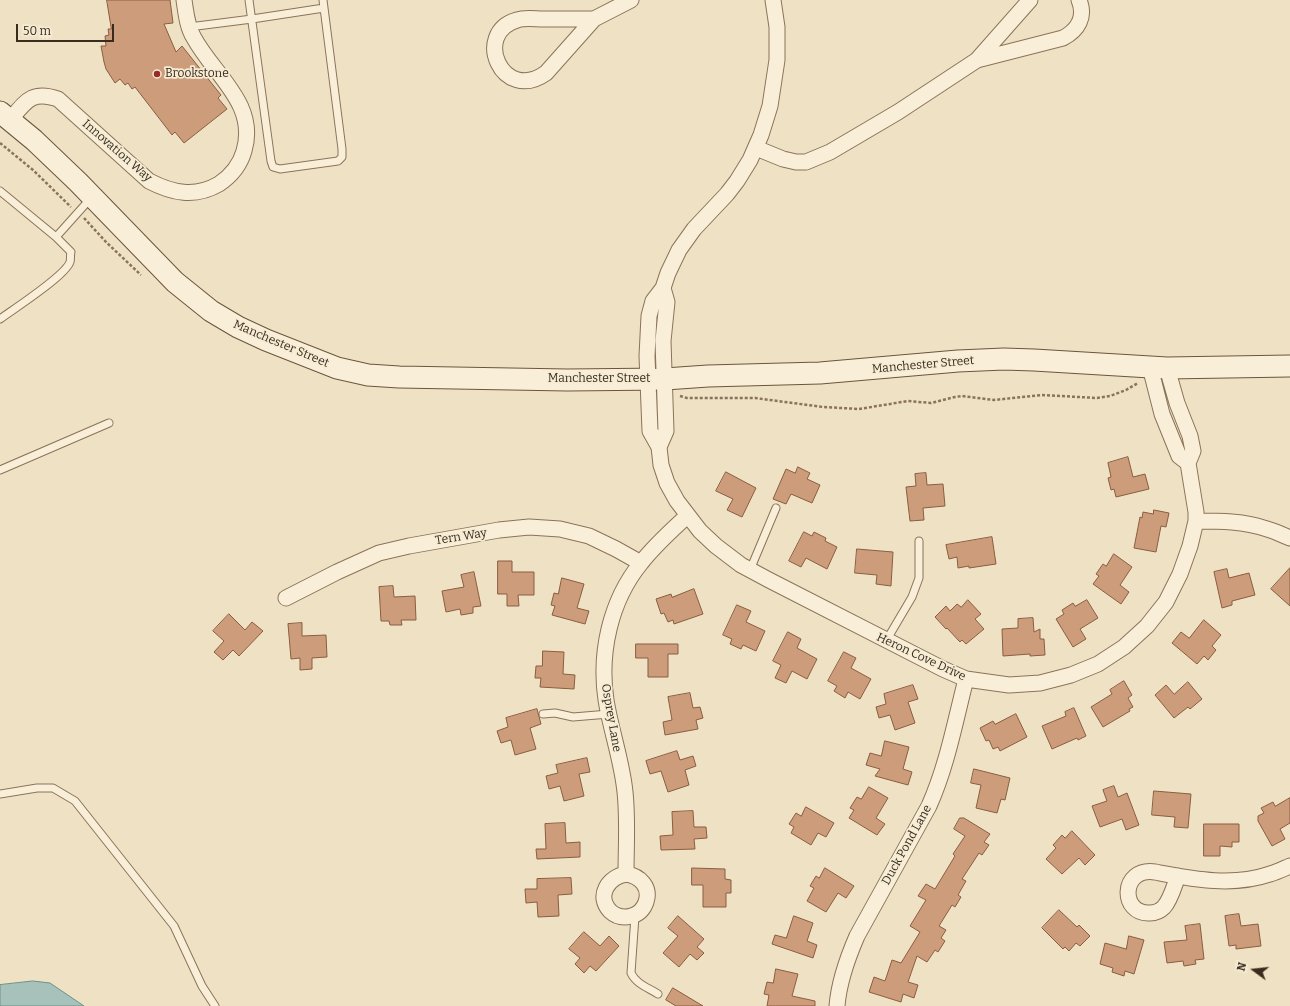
<!DOCTYPE html>
<html>
<head>
<meta charset="utf-8">
<style>
	body { margin:0 }
	#map { position:relative; width:1290px; height:1006px; overflow:hidden; background:#efe2c4; font-family:Bitter,serif }
	canvas { display:block }
	.north { position:absolute; left:1234px; top:950px; width:40px; height:40px; -webkit-text-stroke:3px #f6ecd4; paint-order:stroke; rotate:285deg; font-size:11px; font-weight:700; line-height:16px; text-align:center; color:#392c1e }
	.north::after { content:''; display:block; margin:auto; width:14px; height:18px; background:#392c1e; clip-path:polygon(50% 0,100% 100%,50% 72%,0 100%) }
	.scale { position:absolute; left:16px; top:24px; width:98px; height:18px; box-sizing:border-box; border:2px solid #392c1e; border-top:0; padding-left:5px; font-size:12px; line-height:14px; white-space:nowrap; color:#392c1e; -webkit-text-stroke:3px #f6ecd4; paint-order:stroke }
</style>
</head>
<body>
<div id="map">
<canvas width="1290" height="1006"></canvas>
<div class="north">N</div>
<div class="scale">50 m</div>
</div>
<script>
const g = document.querySelector('canvas').getContext('2d');
g.lineJoin = 'round';
function fill(path, color) {
  g.fillStyle = color;
  g.fill(path, 'evenodd');
}
function trace(path, color, width, dash) {
  g.strokeStyle = color;
  g.lineWidth = width;
  g.lineCap = dash ? 'butt' : 'round';
  g.setLineDash(dash || []);
  g.stroke(path);
}
function write(font, color, halo, rows, align = 'center') {
  g.font = font + ' Bitter,serif';
  g.lineWidth = 3.5;
  g.setLineDash([]);
  g.textBaseline = 'middle';
  g.strokeStyle = halo;
  g.fillStyle = color;
  for (const [text, x, y, turn = 0] of rows) {
    g.save();
    g.translate(x, y);
    g.rotate((+turn || 0) * Math.PI / 180);
    g.textAlign = isNaN(turn) ? turn : align;
    if (halo) g.strokeText(text, 0, 0);
    g.fillText(text, 0, 0);
    g.restore();
  }
}
const water = new Path2D(`
	M33 981 50 983 84 1006H0V985Z`);
const building = new Path2D(`
	M107 0H170L173 23 164 24 176 52 182 46 221 95 218 98 227 109 184 143 175 132 172 135 135 87 132 89 128 83 125 85 120 79 115 83 106 69 104 62 101 46H106L105 36 109 35 108 29H111Z
	M1128 457 1133 477 1145 474 1149 489 1116 497 1114 489 1111 490 1108 478 1111 477 1108 463Z
	M798 467 810 473 807 479 820 485 812 503 791 494 786 504 773 499 786 469 795 473Z
	M726 472 756 488 742 517 727 510 733 499 716 491Z
	M926 473 927 485 943 484 945 506 923 508 924 520 910 521 906 487 916 486 915 474Z
	M1154 510 1169 513 1166 527 1161 526 1156 552 1134 548 1140 517 1142 518 1143 512 1153 514Z
	M804 532 812 536 814 532 826 538 825 541 837 547 827 569 806 558 801 567 789 561Z
	M992 537 996 564 969 568V566L958 568 957 557 949 559 946 545Z
	M857 549 893 552 891 586 876 584 877 575 855 573Z
	M1114 554 1132 567 1120 585 1129 592 1121 604 1093 584 1099 576 1096 574 1103 564 1106 566Z
	M498 561H512V572H534V595H518L519 606H507V594H498Z
	M1290 568V606L1271 589Z
	M1227 569 1229 578 1249 573 1255 595 1232 601V605L1222 608 1214 572Z
	M474 572 481 606 473 607V613L461 615 460 609 446 612 442 591 464 587 461 575Z
	M562 578 584 584 577 608 589 611 585 624 552 615 555 606 551 605 554 593 558 594Z
	M393 586 394 597 415 596 416 620H401L402 625H390L389 621H381L379 587Z
	M694 589 703 614 674 624 673 620 668 622 664 613 661 614 656 599 671 594 672 597Z
	M968 600 981 614 975 619 984 629 966 644 962 640 960 642 947 628 946 629 935 617 946 606 950 611 957 604 961 607Z
	M1087 600 1098 618 1080 629 1086 639 1073 647 1056 619 1064 614 1062 610 1073 603 1075 606Z
	M737 605 751 611 746 622 765 631 756 651 743 645 741 649 730 644 732 639 723 635Z
	M229 614 245 630 252 622 263 631 239 656 233 650 223 660 214 652 224 641 213 631Z
	M1033 618 1034 632 1040 629V639H1044L1045 655 1030 656V654L1003 656 1002 629 1018 628V619Z
	M1204 620 1221 635 1212 646 1216 650 1208 660 1204 656 1197 664 1172 643 1181 632 1189 638Z
	M302 623V636L326 635 327 657 312 658V669L300 670V658L291 659 288 624Z
	M788 632 801 639 797 648 817 659 807 679 792 671 786 683 775 678 781 665 773 661Z
	M636 644H678V654H668V677H648V658H636Z
	M543 651 564 652 563 674 575 675 574 689 540 687 541 678H535L536 666H542Z
	M844 652 856 658 851 668 871 679 860 699 848 692 845 698 834 691 837 686 828 681Z
	M1124 681 1132 695 1128 698 1133 707 1129 709 1130 711 1103 727 1091 707 1112 694 1110 690Z
	M1188 682 1202 699 1190 709 1188 707 1174 718 1155 695 1166 685 1174 694Z
	M913 685 918 699 908 702 915 723 895 730 890 715 879 718 876 707 886 704 884 694Z
	M690 693 693 708 700 707 703 718 696 720 698 729 665 735 663 722 672 720 668 697Z
	M1074 708 1086 736 1078 740 1077 738 1052 749 1042 726 1066 716 1065 712Z
	M537 709 541 724 530 728 536 749 515 755 511 740 501 743 497 731 508 727 506 718Z
	M1016 714 1027 737 1000 751 998 747 993 749 989 740 986 741 980 728 993 721 995 724Z
	M885 741 909 747 903 769 912 772 908 785 875 776 880 769 866 765 870 753 881 756Z
	M677 751 680 760 693 756 696 766 685 770 689 785 668 792 661 771 650 774 646 761Z
	M587 758 590 772 579 774 584 796 564 801 560 786 549 789 546 776 558 773 556 765Z
	M974 769 1010 778 1005 800 1001 799 997 813 976 808 981 785 971 783Z
	M1114 786 1118 797 1127 793 1139 825 1126 830 1122 819 1100 827 1092 806 1107 801 1103 790Z
	M869 787 888 798 876 818 885 824 877 835 849 818 854 810 850 808 857 797 861 799Z
	M1154 791 1191 794 1188 828 1174 827 1175 817 1152 815Z
	M1290 798V823L1280 829 1285 839 1272 846 1258 821V816L1264 813 1261 808 1273 802 1275 806Z
	M806 807 834 823 826 837 818 833 811 845 791 833 794 827 789 824 796 813 801 816Z
	M693 811 694 827H706L707 838 694 839 695 849 661 850 660 836 673 835 672 812Z
	M960 818H964L990 834 984 842 989 845 982 855 979 853 962 879 966 881 958 895 961 897 955 907 952 905 939 926 946 930 941 938 945 941 938 952 935 950 927 962 917 956 908 982 918 985 914 998 903 994 901 1002 869 992 874 977 885 981 892 960 901 963 920 932 910 926 926 900 918 896 926 884 935 889 955 856 953 854 965 836 954 829Z
	M565 823 566 843 580 842V857L537 859 536 849H546L545 824Z
	M1204 824H1239V842H1232V847L1220 846V856H1204Z
	M1072 831 1095 855 1085 865 1079 858 1062 874 1046 859 1056 848 1053 845 1062 835 1065 838Z
	M692 868 725 869V879L731 880V893H726V907H703V885H692Z
	M825 868 854 886 846 898 838 893 826 912 807 901 814 888 810 886 816 876 819 878Z
	M571 878 572 894 558 895 559 916 538 917 537 902 526 903 525 889H537V879Z
	M1059 910 1077 927 1079 925 1090 936 1080 946 1076 943 1069 951 1065 947 1063 949 1042 928Z
	M1239 914 1241 926 1258 924 1261 946 1236 949V945L1229 946 1225 916Z
	M678 916 704 939 697 947 704 953 697 960 690 954 679 967 663 953 678 936 668 928Z
	M794 916 813 923 807 941 817 945 813 958 772 944 775 935 786 938Z
	M1200 924 1204 959 1195 960 1196 964 1184 966 1183 961 1167 963 1164 942 1187 940 1185 926Z
	M584 932 600 946 609 936 619 946 596 971 590 966 584 973 575 964 580 958 569 949Z
	M1129 936 1144 940 1134 974 1125 971 1124 976 1112 972 1113 968 1100 964 1105 943 1126 949Z
	M776 969 798 974 792 996 815 1001V1006H767L769 995 764 994 767 982 773 983Z
	M673 988 703 1006H676L666 1000Z`);
const path = new Path2D(`
	M0 143 33 170 71 207
	M84 218 106 242 141 275
	M680 396 687 398H755L823 407 859 409 908 401 931 403 955 397 962 396 994 400 1042 395 1097 398 1110 396 1126 390 1138 383`);
const lane = new Path2D(`
	M249 0 271 161 273 167 280 169 338 161 342 157V149L323 0
	M189 27 252 19 324 8
	M0 191 56 237
	M0 319C14 309 65 276 70 262 71 259 70 255 71 252L56 237 91 198
	M0 470 109 423
	M750 570 776 508
	M886 641 912 597 919 578V541
	M543 714 555 713 573 717 609 714
	M0 794 37 788H53L75 801 174 926 202 986 215 1006
	M635 916 631 973C636 984 649 988 658 994`);
const street = new Path2D(`
	M773 0 777 27V60L770 106 761 135 750 160 737 181 727 194 694 229 679 250 668 273 663 288 653 301 649 316 647 356 650 431 659 447 661 465 667 483 677 501 700 531 716 546 741 565 769 580 943 669 966 679 1009 685 1040 683 1071 675 1098 664 1124 647 1147 626 1166 602 1180 574 1190 546 1196 521V512L1188 463 1193 451 1190 436 1177 403 1167 368
	M594 19C577 19 561 19 544 19 535 19 525 17 517 20 472 33 502 104 546 73L594 19 631 0
	M977 60 1063 38C1078 30 1086 17 1079 0
	M10 120C26 101 32 90 58 99L149 181C172 193 195 198 219 184 231 176 240 165 244 151 258 104 214 75 194 38 187 27 186 13 184 0
	M756 148 783 159 796 162H806L830 152 898 112 977 60 1030 0
	M1150 367 1162 414 1179 456 1188 463
	M659 447 666 431 663 341 667 302 663 288
	M1196 521C1220 521 1244 521 1267 529 1275 531 1282 535 1290 538
	M286 598 337 572 379 553 409 546 499 530 529 527 560 529 589 536 616 549 641 563
	M626 874C640 876 651 887 646 902 641 917 622 922 610 911 596 896 608 877 626 874 626 847 628 819 625 792 622 761 611 731 606 700 599 653 610 601 641 563 654 546 671 531 687 516
	M1178 876C1174 886 1171 899 1164 907 1160 911 1156 913 1150 913 1120 915 1120 867 1155 872 1193 879 1232 887 1270 874 1277 872 1283 869 1290 866
	M837 1006C839 981 847 959 857 936L929 806C947 766 955 722 966 679`);
const secondary = new Path2D(`
	M0 112 34 140 78 182 175 282 211 311 238 327 266 340 337 368 368 375 399 377 567 380 665 379 708 376 820 373 958 361 1004 359 1034 360 1167 368 1290 366`);
const markers = [
	[157,74,4,"#992a2a"]
];
const poiNames = [
	["Brookstone",165,74]
];
const streetNames = [
	["Innovation Way",117,151,41],
	["Manchester Street",281,344,23],
	["Manchester Street",923,365,-5],
	["Manchester Street",599,379],
	["Tern Way",461,537,-9],
	["Heron Cove Drive",921,657,25],
	["Osprey Lane",611,718,80],
	["Duck Pond Lane",907,845,-61]
];
fill(water, '#a6c2ba');
trace(water, '#6d9087', 1);
fill(building, '#cd9c7a');
trace(building, '#895d40', 1);
trace(lane, '#8a735a', 9);
trace(street, '#8a735a', 17);
trace(secondary, '#6b553d', 23);
trace(path, '#8a735a', 2.5, [3, 2]);
trace(lane, '#f9efd8', 7);
trace(street, '#f9efd8', 15);
trace(secondary, '#f9efd8', 21);
for (const [x, y, r, color] of markers) {
  const dot = new Path2D();
  dot.arc(x, y, r, 0, 2 * Math.PI);
  g.fillStyle = color;
  g.fill(dot);
  trace(dot, '#f6ecd4', 1.5);
}
write('12px', '#392c1e', '#f6ecd4', poiNames, 'left');
write('12px', '#392c1e', '#f6ecd4', streetNames);
</script>
</body>
</html>
